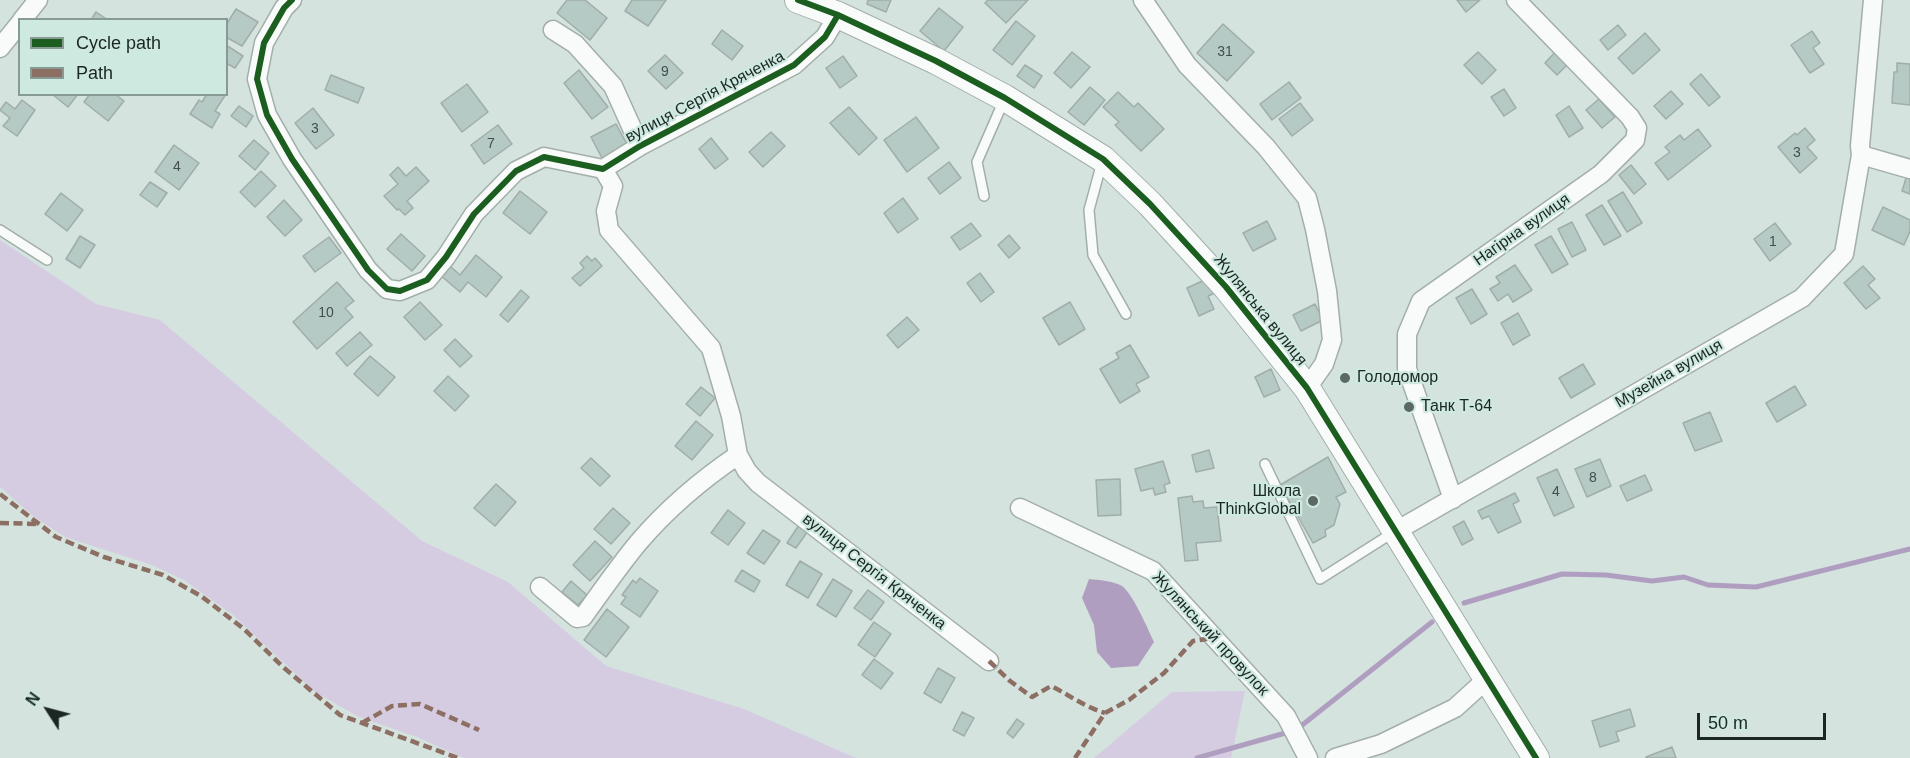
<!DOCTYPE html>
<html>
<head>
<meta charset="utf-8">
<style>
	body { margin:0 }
	#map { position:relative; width:1910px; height:758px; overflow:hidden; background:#d4e3de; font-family:Arial,sans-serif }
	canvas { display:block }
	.legend { position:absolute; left:18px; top:18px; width:210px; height:78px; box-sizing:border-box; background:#cee9df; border:2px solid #879b94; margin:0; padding:8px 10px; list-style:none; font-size:18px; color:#1c2623 }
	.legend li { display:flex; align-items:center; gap:12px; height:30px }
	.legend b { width:30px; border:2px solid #879b94 }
	.north { position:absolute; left:18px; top:680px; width:60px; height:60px; -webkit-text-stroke:4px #cee9df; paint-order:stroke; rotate:306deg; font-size:16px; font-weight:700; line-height:24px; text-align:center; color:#1c2623 }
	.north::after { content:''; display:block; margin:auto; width:21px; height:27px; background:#1c2623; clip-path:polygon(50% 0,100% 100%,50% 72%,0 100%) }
	.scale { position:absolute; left:1697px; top:713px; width:129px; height:27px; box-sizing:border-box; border:3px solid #1c2623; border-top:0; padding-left:8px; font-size:18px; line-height:21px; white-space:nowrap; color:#1c2623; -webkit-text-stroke:4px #cee9df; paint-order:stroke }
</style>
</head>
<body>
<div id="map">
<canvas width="1910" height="758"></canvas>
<ul class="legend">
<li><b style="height:8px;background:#1b5e20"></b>Cycle path</li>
<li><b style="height:8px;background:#8d6e63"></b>Path</li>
</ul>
<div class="north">N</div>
<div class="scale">50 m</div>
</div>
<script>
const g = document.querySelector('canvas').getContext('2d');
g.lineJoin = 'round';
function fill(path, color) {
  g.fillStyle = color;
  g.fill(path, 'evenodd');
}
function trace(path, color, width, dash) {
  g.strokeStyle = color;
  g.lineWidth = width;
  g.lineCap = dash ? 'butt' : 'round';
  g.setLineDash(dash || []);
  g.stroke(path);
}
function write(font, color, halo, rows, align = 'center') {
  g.font = font + ' Arial,sans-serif';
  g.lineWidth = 4.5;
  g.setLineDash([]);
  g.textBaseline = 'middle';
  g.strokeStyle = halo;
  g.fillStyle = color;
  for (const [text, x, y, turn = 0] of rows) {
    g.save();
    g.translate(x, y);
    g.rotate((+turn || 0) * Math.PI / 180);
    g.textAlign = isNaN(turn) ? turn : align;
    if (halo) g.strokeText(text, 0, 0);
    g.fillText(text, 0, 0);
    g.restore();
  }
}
const green = new Path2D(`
	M0 240 96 304 160 320 422 541 508 582 606 666 744 709 856 758H464L417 737 359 717 315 692 233 615 184 580 152 565 65 537 33 516 0 487Z
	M1245 691 1231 758H1094L1172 692Z`);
const water = new Path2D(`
	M1089 579C1099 580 1113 581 1122 586 1133 594 1148 629 1154 642L1138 666 1111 668 1097 652 1094 625 1082 598Z`);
const stream = new Path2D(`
	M1464 603 1562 574 1606 575 1652 581 1684 577 1708 585 1756 587 1910 549
	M1301 726 1432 622
	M1197 758 1289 732`);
const building = new Path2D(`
	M567 0H585L607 18 590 40 557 13Z
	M632 0H666L648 26 625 11Z
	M868 0H891L886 12 867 4Z
	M988 0H1028L1006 23 985 3Z
	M1457 0H1480L1466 12Z
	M939 8 963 27 944 51 920 31Z
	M236 9 258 22 242 46 226 37V25Z
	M96 12 108 20H91Z
	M1016 21 1035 36 1012 65 993 50Z
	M1223 24 1254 52 1227 81 1197 53Z
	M1618 25 1626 35 1608 50 1600 40Z
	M722 30 743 46 732 60 712 44Z
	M1812 31 1820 43 1813 48 1824 64 1810 73 1791 45Z
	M1645 33 1660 50 1633 74 1618 58Z
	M226 45 243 56 235 68 226 63Z
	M1557 50 1570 62 1557 75 1545 63Z
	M1072 52 1090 67 1071 88 1054 73Z
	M1478 52 1496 70 1482 84 1464 65Z
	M665 55 683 73 666 89 648 71Z
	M843 56 857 76 840 88 826 68Z
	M1897 63 1910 64V105L1892 103 1894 72H1897Z
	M1025 65 1042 76 1034 88 1017 76Z
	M579 70 608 107 592 119 564 83Z
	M1701 74 1720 97 1709 106 1690 84Z
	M331 75 364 88 358 103 325 90Z
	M1289 82 1301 98 1272 120 1260 104Z
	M467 84 488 112 462 132 441 103Z
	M1090 87 1105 100 1084 125 1068 112Z
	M1504 89 1516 108 1504 116 1491 97Z
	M1671 91 1683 104 1666 119 1654 106Z
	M1118 92 1134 107 1138 103 1164 129 1141 151 1115 125 1119 122 1103 107Z
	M52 94H78L68 107Z
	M90 94H115L124 101 108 121 84 102Z
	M207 94H226L215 111 220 114 212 128 190 114 199 100 202 102Z
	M1599 99 1615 117 1602 128 1586 110Z
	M22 100 35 110 17 136 3 126 10 118 0 110 6 102 15 109Z
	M1300 103 1313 120 1292 136 1279 119Z
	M239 106 253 116 246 127 231 116Z
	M1569 106 1583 128 1569 137 1556 115Z
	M849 107 877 138 859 155 830 123Z
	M313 108 334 135 316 149 295 123Z
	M916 117 939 148 907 172 884 140Z
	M616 124 629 148 604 162 591 137Z
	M498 125 512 144 484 164 471 145Z
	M1805 128 1815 140 1807 147 1817 158 1800 173 1778 147 1795 133 1797 135Z
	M1698 129 1711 146 1668 180 1655 163 1670 152 1665 147 1680 135 1684 140Z
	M771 132 785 146 763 167 749 152Z
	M711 138 728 159 715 169 699 149Z
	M254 140 269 153 255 170 239 156Z
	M174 145 199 163 179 190 155 172Z
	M949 162 961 178 940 194 928 178Z
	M1631 165 1646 184 1634 194 1619 175Z
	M398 167 406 176 416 167 429 181 407 201 413 208 405 215 399 209 397 210 384 196 398 184 390 175Z
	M261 171 276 186 255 207 240 192Z
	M1908 172H1910V194L1902 191Z
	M150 182 167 193 157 207 140 195Z
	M520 191 547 212 530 234 503 213Z
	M1623 192 1642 223 1627 232 1608 201Z
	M61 193 83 210 67 231 45 214Z
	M903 198 918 219 898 233 884 213Z
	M284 200 302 220 285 236 267 217Z
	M1602 205 1621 236 1604 245 1586 215Z
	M1883 207 1910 220V231L1904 245 1872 230Z
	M1267 221 1276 239 1253 251 1243 233Z
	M1572 222 1586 250 1572 257 1558 229Z
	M971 223 981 236 960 250 951 237Z
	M1775 223 1791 244 1770 261 1754 239Z
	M401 234 425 256 412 271 387 249Z
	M1009 235 1020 248 1009 258 998 245Z
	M80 236 95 245 80 268 66 259Z
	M1551 236 1568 264 1552 273 1535 245Z
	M329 237 341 253 315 272 303 256Z
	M476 255 502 277 486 297 468 282 460 292 440 275 449 265 460 275Z
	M587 256 592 261 595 258 602 266 580 286 572 278 584 268 580 263Z
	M1515 265 1532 290 1513 302 1508 294 1498 301 1490 289 1500 283 1496 277Z
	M1863 266 1875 279 1868 285 1880 298 1866 309 1844 283Z
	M980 273 994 292 981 302 967 283Z
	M1209 278 1215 293 1208 296 1214 309 1199 316 1187 288Z
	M337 282 354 301 345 308 353 317 317 349 293 322Z
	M1472 289 1487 314 1471 324 1456 298Z
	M521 290 529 297 508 322 500 315Z
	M420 302 442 325 425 340 404 317Z
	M1070 302 1085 329 1059 345 1043 318Z
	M1315 304 1323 320 1301 331 1293 315Z
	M1518 313 1530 335 1513 345 1501 323Z
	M907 317 919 330 898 348 887 335Z
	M360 332 372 345 347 366 336 353Z
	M455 339 472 356 460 367 444 350Z
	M1130 345 1149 377 1136 384 1140 391 1120 403 1100 369 1119 358 1116 353Z
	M370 356 395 377 378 396 354 374Z
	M1583 364 1595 384 1571 398 1559 378Z
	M1271 369 1280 390 1264 397 1255 377Z
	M448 376 469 396 455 411 434 391Z
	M1795 386 1806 405 1777 422 1766 403Z
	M701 387 715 398 700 416 686 404Z
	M1710 412 1722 441 1695 451 1683 423Z
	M696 421 713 435 692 460 675 446Z
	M1209 450 1214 468 1196 472 1192 455Z
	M1328 457 1346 492 1336 497 1340 504 1334 525 1325 530 1326 536 1313 543 1280 485Z
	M591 458 610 476 600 486 581 468Z
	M1600 459 1611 486 1587 497 1575 469Z
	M1163 461 1170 483 1164 485 1166 492 1155 495 1153 488 1141 491 1135 469Z
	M1557 469 1574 507 1554 516 1537 478Z
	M1645 475 1652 490 1627 501 1620 486Z
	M1120 479 1121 515 1098 516 1096 480Z
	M496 484 516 502 495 526 474 508Z
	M1515 493 1519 501 1513 504 1521 522 1498 533 1489 516 1482 519 1478 511Z
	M1192 496 1193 502 1203 501 1204 508 1217 507 1221 541 1196 543 1198 560 1185 561 1178 498Z
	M613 508 630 523 611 544 594 529Z
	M728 510 745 523 728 545 711 533Z
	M1464 521 1473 539 1462 545 1453 527Z
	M799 525 808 531 796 548 787 543Z
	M763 530 780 541 764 564 747 553Z
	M595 541 612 557 590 581 573 565Z
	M800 561 822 574 808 598 786 585Z
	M742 570 760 581 754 592 735 581Z
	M640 578 658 591 640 617 621 604 626 597 622 595 633 580 636 583Z
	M833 579 852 591 836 617 817 605Z
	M571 581 587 595 578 605 562 592Z
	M868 590 884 602 871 620 854 608Z
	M607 609 629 627 606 657 584 640Z
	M874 622 891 634 875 657 858 645Z
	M874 659 893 673 881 689 862 675Z
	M938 668 955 678 941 703 924 693Z
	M1630 709 1635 726 1616 732 1619 741 1600 747 1592 721Z
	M962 712 974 718 964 736 953 730Z
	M1017 719 1024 724 1013 738 1007 733Z
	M1672 747 1676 758H1646V757Z`);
const lane = new Path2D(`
	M1102 162 1089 210 1093 255 1126 314
	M984 196 977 162 1004 100
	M0 230 47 260
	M1265 464 1320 579 1394 532`);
const street = new Path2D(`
	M292 0 284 8 264 43 257 79 267 115 292 159 368 270 387 289 400 291 427 280 446 257 474 214 516 171 544 157 603 169 640 146 794 65 825 37 838 15
	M1143 0 1187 65 1266 147 1307 198 1315 229 1327 291 1332 340 1324 364 1307 388
	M22 20 38 0
	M553 30 575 44 613 86 640 146
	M0 48 20 23
	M1861 155 1910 169
	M603 169 613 186 606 211 609 230 711 348 731 416 738 455 747 471 758 483 989 661
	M1453 499 1407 369V334L1421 301 1601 174 1635 140 1637 128 1630 117 1516 0
	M1020 508 1153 571 1286 716 1308 758
	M1396 531 1802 298 1844 254 1861 155 1860 146 1873 0
	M540 587 577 618 583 617C601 592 619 566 638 543 667 509 701 480 738 455
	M1335 758 1381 744 1455 708 1487 679`);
const secondary = new Path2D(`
	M798 0 838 15 936 61 1005 98 1103 159 1150 204 1226 287 1307 388 1536 758`);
const quiet = new Path2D(`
	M0 494 56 537 104 557 163 575 201 596 244 629 283 667 340 715 458 758
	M0 523 38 524
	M989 661 1010 681 1032 697 1051 686C1071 696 1083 706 1105 713
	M362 723 392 706 420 704 479 730
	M1075 758 1105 713 1129 700 1164 673 1193 641 1214 638`);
const cycleway = new Path2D(`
	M292 0 284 8 264 43 257 79 267 115 292 159 368 270 387 289 400 291 427 280 446 257 474 214 516 171 544 157 603 169 640 146 794 65 825 37 838 15
	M798 0 838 15 936 61 1005 98 1103 159 1150 204 1226 287 1307 388 1536 758`);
const markers = [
	[1345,378,6,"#5c6864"],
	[1409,407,6,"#5c6864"],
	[1313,501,6,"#5c6864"]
];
const numberNames = [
	["31",1225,52],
	["9",665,72],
	["3",315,129],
	["7",491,144],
	["3",1797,153],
	["4",177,167],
	["1",1773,242],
	["10",326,313],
	["8",1593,478],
	["4",1556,492]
];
const streetNames = [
	["вулиця Сергія Кряченка",705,97,-28],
	["Нагірна вулиця",1522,230,-35],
	["Жулянська вулиця",1260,310,51],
	["Музейна вулиця",1669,374,-30],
	["вулиця Сергія Кряченка",874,572,38],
	["Жулянський провулок",1210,634,47]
];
const poiNames = [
	["Голодомор",1357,378],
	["Танк Т-64",1421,407],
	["Школа",1301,492,"right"],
	["ThinkGlobal",1301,510,"right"]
];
fill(green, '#d5cce2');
fill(water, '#b09ec1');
trace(stream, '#b09ec1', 5);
fill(building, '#b5cac4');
trace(building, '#a1ada9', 1.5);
trace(lane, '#a3aeaa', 12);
trace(street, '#a3aeaa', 21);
trace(secondary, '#a3aeaa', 28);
trace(lane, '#f9fbfa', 9);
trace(street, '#f9fbfa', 18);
trace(secondary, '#f9fbfa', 26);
trace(quiet, '#8d6e63', 4.5, [9, 4.5]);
trace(cycleway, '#1b5e20', 6);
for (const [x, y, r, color] of markers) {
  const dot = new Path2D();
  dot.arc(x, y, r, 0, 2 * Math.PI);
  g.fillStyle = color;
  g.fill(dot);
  trace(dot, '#cee9df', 2);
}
write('14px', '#424f4b', null, numberNames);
write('16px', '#1c2623', '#cee9df', streetNames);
write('16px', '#1c2623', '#cee9df', poiNames, 'left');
</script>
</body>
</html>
